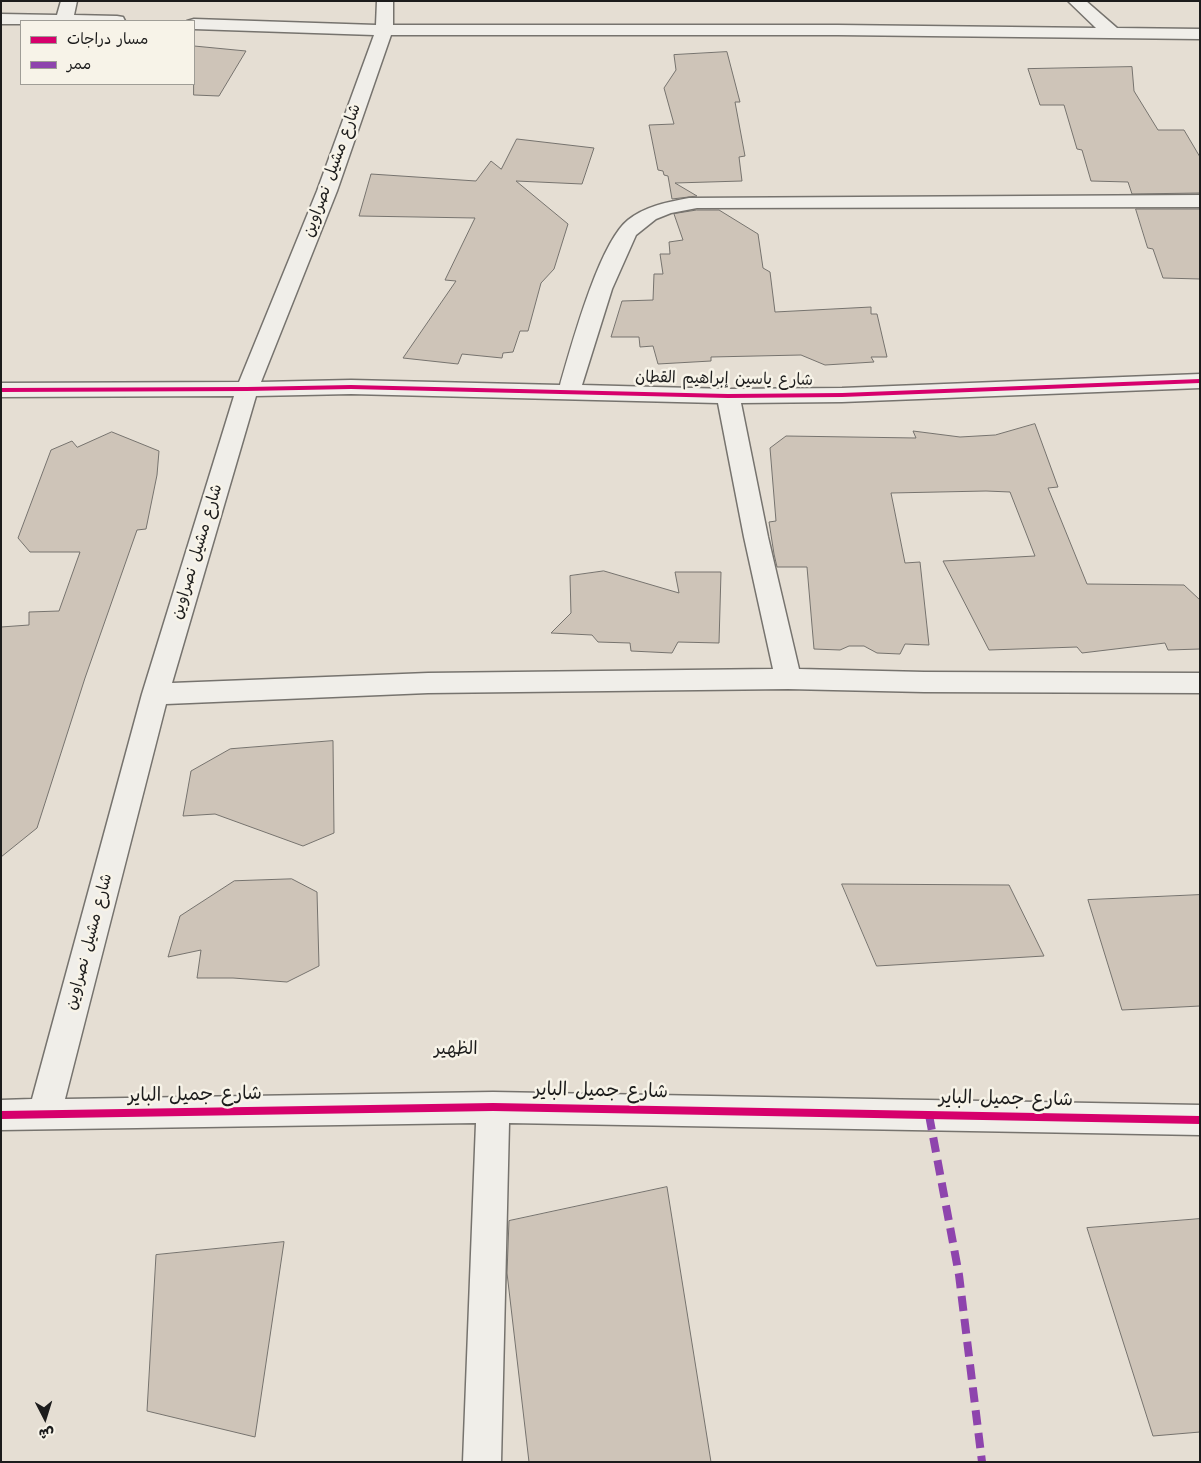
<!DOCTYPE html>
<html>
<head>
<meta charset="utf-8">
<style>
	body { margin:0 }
	#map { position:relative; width:1201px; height:1463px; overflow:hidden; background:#e5ded3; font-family:"Architects Daughter","Playpen Sans Arabic",sans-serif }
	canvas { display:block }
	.frame { position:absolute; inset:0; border:2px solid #1c1c1c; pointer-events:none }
	.legend { position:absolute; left:20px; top:20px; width:175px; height:65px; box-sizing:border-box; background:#f7f3e8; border:1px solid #9f9d96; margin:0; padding:6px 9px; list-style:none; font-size:15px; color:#1c1c1c }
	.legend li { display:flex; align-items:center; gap:10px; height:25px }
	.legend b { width:25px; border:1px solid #9f9d96 }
	.north { position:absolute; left:20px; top:1393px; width:50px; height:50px; -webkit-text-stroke:4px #f7f3e8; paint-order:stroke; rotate:175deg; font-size:14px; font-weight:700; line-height:20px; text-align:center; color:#1c1c1c }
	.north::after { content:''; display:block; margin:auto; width:18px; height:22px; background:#1c1c1c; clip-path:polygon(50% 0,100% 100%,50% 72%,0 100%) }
</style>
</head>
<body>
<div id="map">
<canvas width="1201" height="1463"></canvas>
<div class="frame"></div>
<ul class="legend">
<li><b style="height:6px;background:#d6006c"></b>مسار دراجات</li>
<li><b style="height:6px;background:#8e44ad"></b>ممر</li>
</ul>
<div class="north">ش</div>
</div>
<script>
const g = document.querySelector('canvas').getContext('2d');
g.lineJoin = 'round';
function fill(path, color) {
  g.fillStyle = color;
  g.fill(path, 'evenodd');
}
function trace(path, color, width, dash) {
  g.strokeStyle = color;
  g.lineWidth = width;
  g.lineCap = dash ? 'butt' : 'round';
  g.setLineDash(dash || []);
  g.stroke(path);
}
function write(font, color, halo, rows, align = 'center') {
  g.font = font + ' "Architects Daughter","Playpen Sans Arabic",sans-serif';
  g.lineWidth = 5;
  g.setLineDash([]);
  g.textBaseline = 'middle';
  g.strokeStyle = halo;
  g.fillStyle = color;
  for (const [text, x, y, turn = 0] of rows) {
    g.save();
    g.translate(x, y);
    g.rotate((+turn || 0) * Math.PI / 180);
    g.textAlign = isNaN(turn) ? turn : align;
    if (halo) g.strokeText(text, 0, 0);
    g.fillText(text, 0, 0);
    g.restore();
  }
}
const building = new Path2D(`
	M194 46 246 51 219 96 194 95Z
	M727 52 740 102H735L745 156 739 157 742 181 675 183 697 196 672 199 668 176 664 175 663 171 658 170 649 125 674 124 664 88 676 70 674 55Z
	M1132 67 1134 91 1158 130H1184L1200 157V193L1132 194 1128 182 1091 181 1082 150 1077 149 1064 105H1040L1028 69Z
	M517 139 594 148 582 184 516 181 568 224 554 269 541 283 528 331H520L513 352 503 353 502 358 462 354 458 364 403 358 456 281 445 280 475 218 359 216 371 174 476 181 491 161 501 169Z
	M1136 209H1200V279L1163 278 1153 249 1148 248Z
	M697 210H719L758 234 763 268 770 272 775 312 871 307V314H877L887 357H871L874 362 825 365 801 355 711 357V361L658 364 653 346 640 347 639 337H611L622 301 653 300 654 274H663L660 254H670L669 242 683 240 674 214Z
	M1035 424 1058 487 1048 488 1087 584 1184 585 1200 600V649L1168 650 1165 643 1082 653 1077 647 989 650 943 561 1035 556 1010 492 986 491 891 493 905 563 920 562 929 645 905 644 900 654 877 653 864 646H849L840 650 814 649 807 567H777L774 554 769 522 776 521 770 448 786 436 916 438 913 431 960 437 995 435Z
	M112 432 159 451 157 475 146 529 137 530 85 678 37 828 1 857V627L29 625V612L59 611 80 552H30L18 538 51 450 72 441 77 447Z
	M604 571 679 593 675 572H721L719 643 678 642 672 653 631 651 630 643 598 642 592 635 551 633 571 613 570 576Z
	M333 741 334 833 303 846 215 814 183 816 191 771 230 749Z
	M292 879 317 892 319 966 287 982 233 978H197L201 950 168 957 180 916 234 881Z
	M842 884 1009 885 1044 956 877 966Z
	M1200 895V1006L1122 1010 1088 900Z
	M667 1187 711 1462H529L507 1273 509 1221Z
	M1200 1219V1432L1153 1436 1087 1228Z
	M284 1242 255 1437 147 1411 156 1255Z`);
const minor = new Path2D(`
	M61 1H77L74 15 117 16 123 17 125 21H21V24H1V14L57 15Z
	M377 1H393V25H838L1096 28 1068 1H1086L1117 28 1200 29V39L838 35H391L337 191 261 382 351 380 560 385C571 347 599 243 628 220 645 206 668 202 689 198L1200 195V207L697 208 671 213 656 219 636 235 612 289 582 385 728 389 842 388 1200 374V388L842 402 741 403 768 537 799 669 924 672 1200 673V693L924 692 788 689 428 693 166 704 65 1099 493 1092 1200 1105V1135L509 1123 501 1462H463L476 1123 1 1130V1100L32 1099 142 694 234 396 1 397V383L239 382 317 191 374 35 194 29V21H187L194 19 376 25ZM351 394 718 403 744 537 773 669 428 673 172 683 256 396Z`);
const quiet = new Path2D(`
	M929 1115 959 1275 982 1462`);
const cycleway = new Path2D(`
	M1200 379V383L842 397 728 398 351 389 247 391 1 392V388L247 387 351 385 728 394 842 393Z
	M493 1103 1200 1116V1124L493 1111 1 1119V1111Z`);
const streetNames = [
	["شارع مشيل نصراوين",333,171,-70],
	["شارع ياسين إبراهيم القطان",724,380,1],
	["شارع مشيل نصراوين",198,552,-73],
	["شارع مشيل نصراوين",90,942,-75]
];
const neighbourhoodNames = [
	["الظهير",456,1050]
];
const nearStreetnames = [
	["شارع جميل الباير",601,1092,1],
	["شارع جميل الباير",195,1096,-1],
	["شارع جميل الباير",1006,1100,1]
];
fill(building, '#cec4b8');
trace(building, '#76736e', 1);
trace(minor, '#76736e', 3);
fill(minor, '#f0eee9');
trace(quiet, '#8e44ad', 8, [15, 8]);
fill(cycleway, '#d6006c');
write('16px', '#1c1c1c', '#f7f3e8', streetNames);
write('18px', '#1c1c1c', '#f7f3e8', neighbourhoodNames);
write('19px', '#1c1c1c', '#f7f3e8', nearStreetnames);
</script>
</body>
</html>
